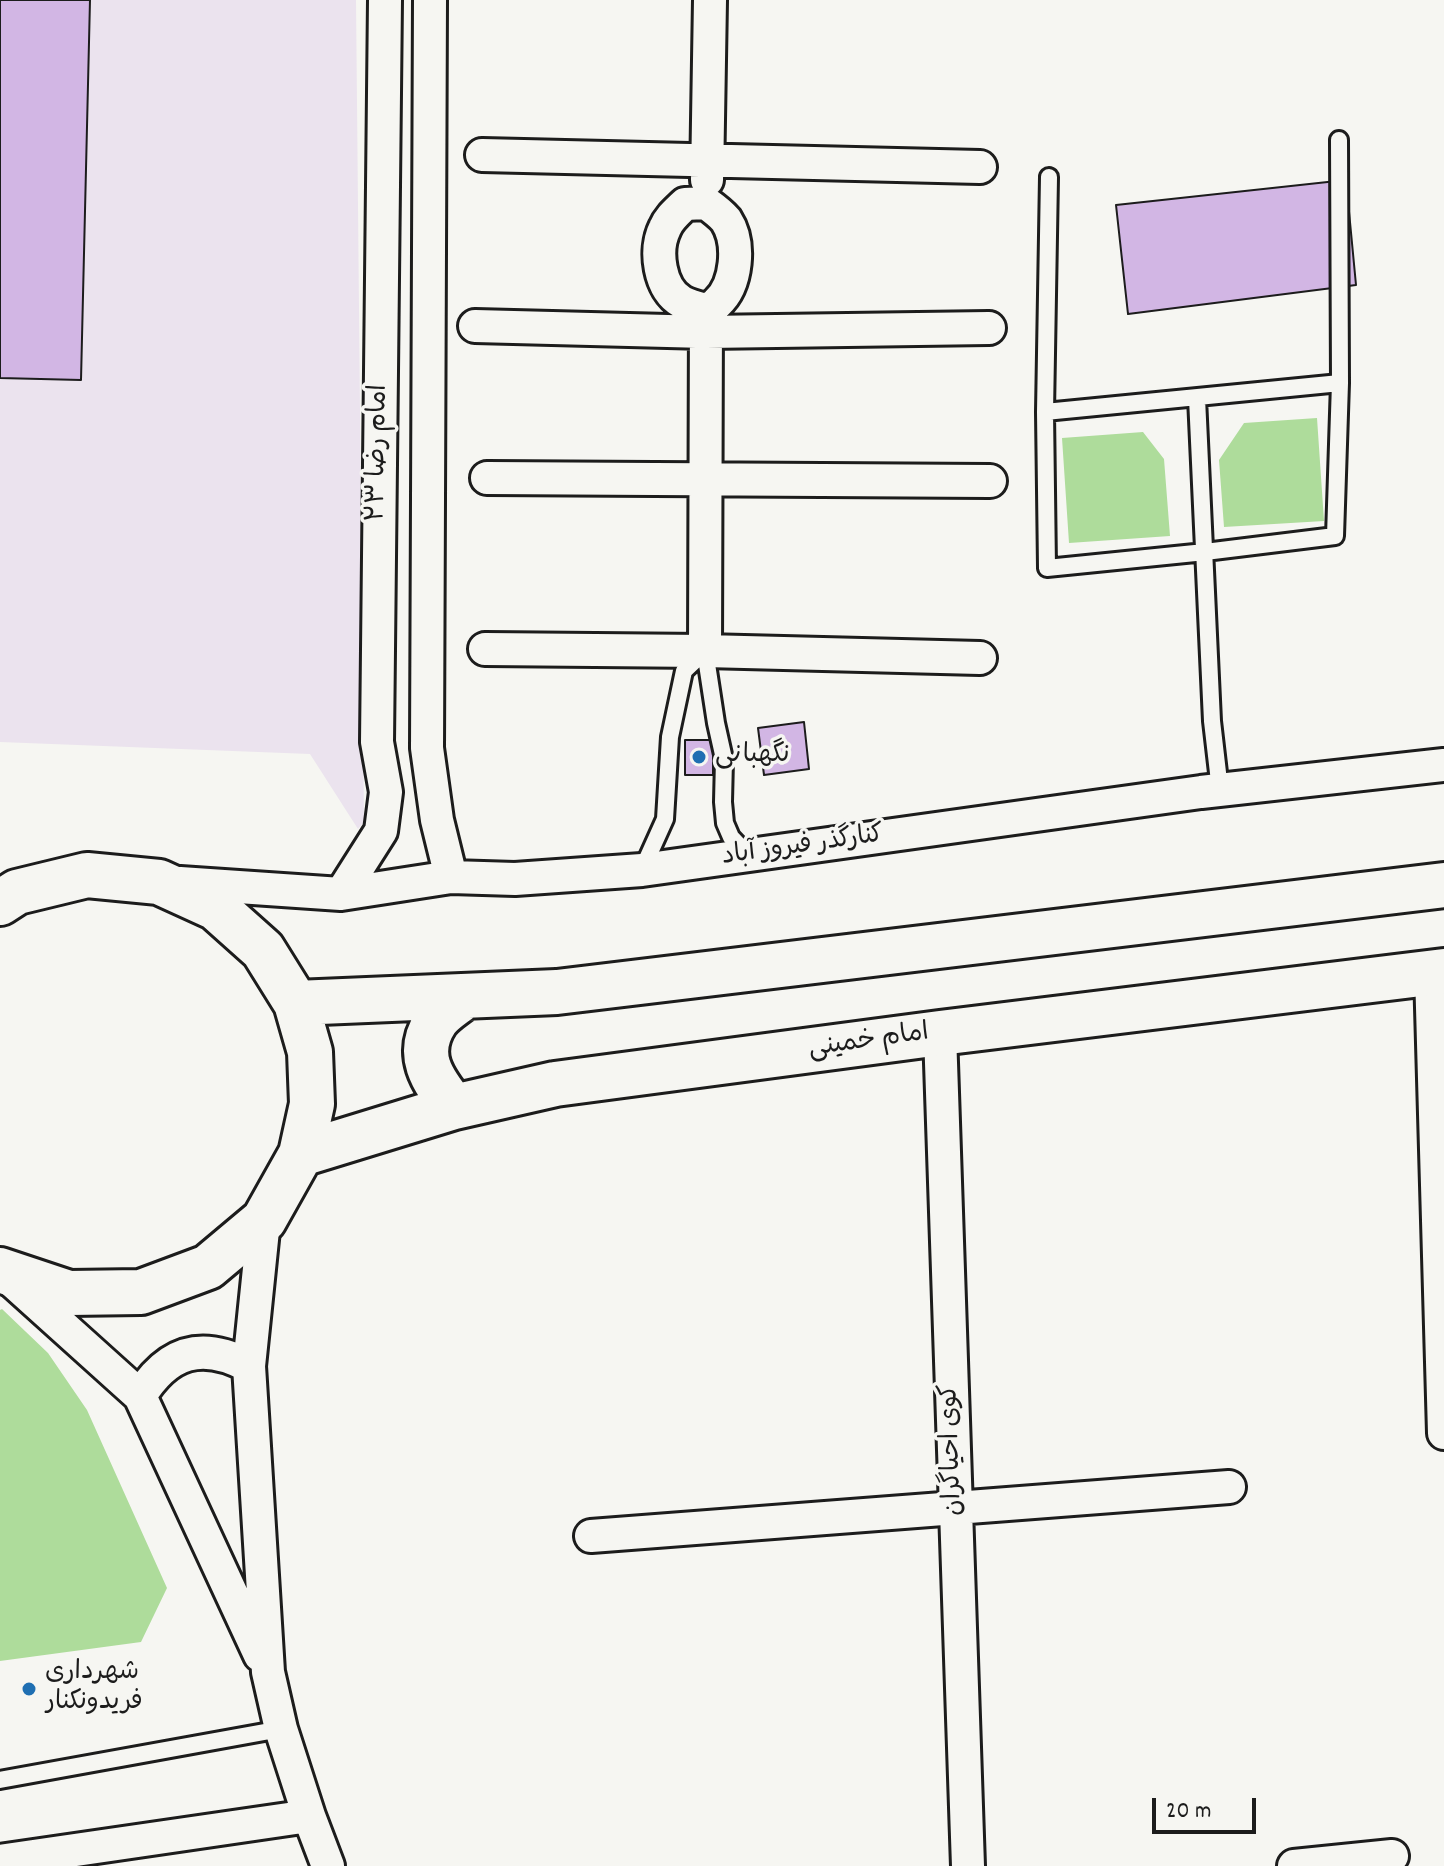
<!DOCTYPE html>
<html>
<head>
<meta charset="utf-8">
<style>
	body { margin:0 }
	#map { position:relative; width:1444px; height:1866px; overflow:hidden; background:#f6f6f2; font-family:Dekko,sans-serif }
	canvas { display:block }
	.scale { position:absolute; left:1152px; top:1798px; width:104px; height:36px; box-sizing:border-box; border:4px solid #1c1c1c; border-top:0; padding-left:10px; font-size:24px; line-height:28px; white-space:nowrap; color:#1c1c1c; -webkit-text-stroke:6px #f6f6f2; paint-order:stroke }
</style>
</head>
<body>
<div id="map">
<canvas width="1444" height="1866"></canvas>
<div class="scale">20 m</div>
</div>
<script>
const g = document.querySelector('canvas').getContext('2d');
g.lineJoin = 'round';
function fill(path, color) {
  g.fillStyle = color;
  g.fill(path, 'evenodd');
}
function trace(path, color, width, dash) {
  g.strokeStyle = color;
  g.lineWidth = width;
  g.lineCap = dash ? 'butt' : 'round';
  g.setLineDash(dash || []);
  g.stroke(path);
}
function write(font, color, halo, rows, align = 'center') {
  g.font = font + ' Dekko,"Playpen Sans Arabic",sans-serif';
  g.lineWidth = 7;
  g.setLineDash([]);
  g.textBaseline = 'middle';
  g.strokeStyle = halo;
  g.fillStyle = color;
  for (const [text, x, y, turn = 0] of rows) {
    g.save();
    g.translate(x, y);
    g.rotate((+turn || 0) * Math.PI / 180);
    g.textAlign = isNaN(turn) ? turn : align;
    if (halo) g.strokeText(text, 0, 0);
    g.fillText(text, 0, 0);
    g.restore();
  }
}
const built = new Path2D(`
	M0 0H356L364 822 358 829 310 754 0 742Z`);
const green = new Path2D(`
	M1317 418 1324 521 1224 527 1219 460 1244 423Z
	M1143 432 1164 459 1170 536 1069 543 1062 438Z
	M2 1309 48 1353 87 1410 167 1588 141 1642 0 1661V1310Z`);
const building = new Path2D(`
	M0 0H90L81 380 0 378Z
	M1346 180 1356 285 1128 314 1116 205Z
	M804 722 809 769 764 775 758 728Z
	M685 740H713V775H685Z`);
const service = new Path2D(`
	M1339 140 1340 383
	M1340 383 1335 536 1205 552 1047 568 1045 412Z
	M1197 398 1212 721 1220 790
	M1045 412 1049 177
	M705 651 716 723 724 759 723 802 725 823 731 837 748 855
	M642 870 665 819 670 737 684 671 704 652
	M0 1780 281 1729`);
const minor = new Path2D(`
	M430 0 427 748 437 820 451 877
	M482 155 980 167
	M707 180 710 0
	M706 203C713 208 721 214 726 220 741 243 737 285 717 303 714 306 710 308 706 310 698 308 689 306 682 302 659 289 654 250 665 228 669 218 678 211 685 204Z
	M475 326 706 332 989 328
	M487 478 990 481
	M485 649 705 651 980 658
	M705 651 706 310
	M180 883 341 894 451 877 515 879 642 870 1201 792 1444 765
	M341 894 381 831 386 792 377 742 385 0
	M1431 972 1444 1433
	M940 1033 968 1866
	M264 1220 249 1366 268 1672 281 1729 309 1816 328 1866
	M9 1278 140 1396 260 1655
	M140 1396C168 1351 202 1341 249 1366
	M591 1536 1229 1487
	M0 1861 309 1816
	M1294 1866 1392 1856`);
const primary = new Path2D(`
	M0 903 17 892 87 875 159 882 216 908 263 950 296 1003 310 1052 312 1104 301 1154 264 1220 208 1267 141 1292 69 1293 0 1270
	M296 1003 557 992 1444 885
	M454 1107C432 1080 414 1054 436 1021 443 1011 456 1004 465 996
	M301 1154 454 1107 555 1084 940 1033 1444 971`);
const markers = [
	[699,757,8,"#1f6fb2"],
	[29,1689,8,"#1f6fb2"]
];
const streetNames = [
	["امام رضا ۲۳",380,453,-89],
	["کنارگذر فیروز آباد",803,848,-8],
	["امام خمینی",869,1043,-8],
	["کوی احیاگران",954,1450,-92]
];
const poiNames = [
	["نگهبانی",715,757],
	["شهرداری",45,1674],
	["فریدونکنار",45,1704]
];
fill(built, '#ebe3ee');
fill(green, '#aedc9b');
fill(building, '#d2b6e4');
trace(building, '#1c1c1c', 2);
trace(service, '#1c1c1c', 22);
trace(minor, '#1c1c1c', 38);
trace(primary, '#1c1c1c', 50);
trace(service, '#f6f6f2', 16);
trace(minor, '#f6f6f2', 32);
trace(primary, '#f6f6f2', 44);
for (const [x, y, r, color] of markers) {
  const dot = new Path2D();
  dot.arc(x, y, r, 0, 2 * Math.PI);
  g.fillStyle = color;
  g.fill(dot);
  trace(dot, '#f6f6f2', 3);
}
write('26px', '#1c1c1c', '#f6f6f2', streetNames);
write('26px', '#1c1c1c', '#f6f6f2', poiNames, 'left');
</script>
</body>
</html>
